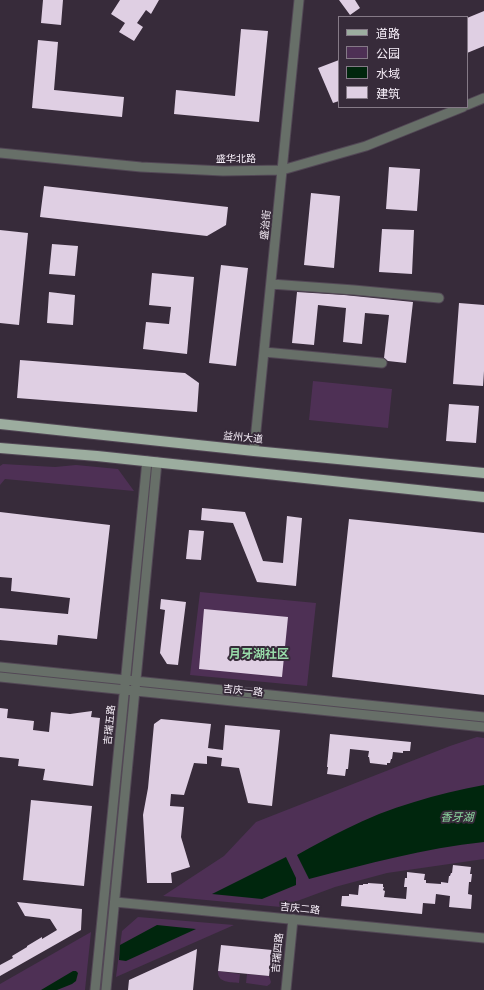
<!DOCTYPE html>
<html>
<head>
<meta charset="utf-8">
<style>
	body { margin:0 }
	#map { position:relative; width:484px; height:990px; overflow:hidden; background:#372b3a; font-family:"Libre Baskerville","Noto Sans SC",serif }
	canvas { display:block }
	.legend { position:absolute; left:338px; top:16px; width:130px; height:92px; box-sizing:border-box; background:#372b3a; border:1px solid #857a87; margin:0; padding:5px 7px; list-style:none; font-size:12px; color:#f9f1fb }
	.legend li { display:flex; align-items:center; gap:8px; height:20px }
	.legend b { width:20px; border:1px solid #857a87 }
</style>
</head>
<body>
<div id="map">
<canvas width="484" height="990"></canvas>
<ul class="legend">
<li><b style="height:5px;background:#9cad9f"></b>道路</li>
<li><b style="height:11px;background:#4e3055"></b>公园</li>
<li><b style="height:11px;background:#00260d"></b>水域</li>
<li><b style="height:11px;background:#dfcfe3"></b>建筑</li>
</ul>
</div>
<script>
const g = document.querySelector('canvas').getContext('2d');
g.lineJoin = 'round';
function fill(path, color) {
  g.fillStyle = color;
  g.fill(path, 'evenodd');
}
function trace(path, color, width, dash) {
  g.strokeStyle = color;
  g.lineWidth = width;
  g.lineCap = dash ? 'butt' : 'round';
  g.setLineDash(dash || []);
  g.stroke(path);
}
function write(font, color, halo, rows, align = 'center') {
  g.font = font + ' "Libre Baskerville","Noto Sans SC",serif';
  g.lineWidth = 4;
  g.setLineDash([]);
  g.textBaseline = 'middle';
  g.strokeStyle = halo;
  g.fillStyle = color;
  for (const [text, x, y, turn = 0] of rows) {
    g.save();
    g.translate(x, y);
    g.rotate((+turn || 0) * Math.PI / 180);
    g.textAlign = isNaN(turn) ? turn : align;
    if (halo) g.strokeText(text, 0, 0);
    g.fillText(text, 0, 0);
    g.restore();
  }
}
const green = new Path2D(`
	M313 381 392 389 388 428 309 420Z
	M3 464 55 467 76 465 118 469 134 491 5 479 0 485V466Z
	M200 592 316 603 307 686 190 675Z
	M477 737 484 738V859L387 873 335 887 281 907 163 896 224 856 256 822 450 746Z
	M138 917 234 925 116 977 122 931Z
	M91 932 85 990H0V984Z
	M218 971 240 974 239 983C231 982 217 983 218 971Z
	M247 974 269 976 271 982 270 984 267 986 246 983Z`);
const water = new Path2D(`
	M484 785V842C424 848 368 864 309 879L297 855C313 846 329 837 346 829 389 807 437 794 484 785Z
	M286 857 296 878V885L262 899 212 894Z
	M157 925 196 929 126 961 119 960 120 945Z
	M73 971H76L78 973 76 981 72 984 57 990H41Z`);
const building = new Path2D(`
	M43 0H63L61 25 41 23Z
	M120 0H159L151 14 146 10 137 23 143 27 134 41 119 32 125 23 111 14Z
	M339 0H355L360 8 350 15Z
	M484 11V46L467 53V18Z
	M241 29 268 31 259 122 174 114 176 90 235 96Z
	M38 40 58 42 54 90 124 97 122 117 32 108Z
	M339 60V101L333 103 318 68Z
	M389 167 420 169 417 211 386 209Z
	M44 186 228 207 226 225 207 236 40 217Z
	M311 193 340 196 334 268 304 265Z
	M382 229 414 230 412 274 379 272Z
	M0 230 28 233 19 325 0 323Z
	M52 244 78 246 75 276 49 274Z
	M221 265 248 268 236 366 209 363Z
	M152 273 194 277 187 354 143 349 146 322 169 324 171 307 149 305Z
	M49 292 75 295 73 325 47 323Z
	M297 292 344 295 413 302 406 363 388 361 384 358 389 315 365 313 362 344 343 342 346 308 318 305 314 345 292 343Z
	M459 303 484 305V371L483 386 453 384Z
	M20 360 185 373 199 383 197 412 17 398Z
	M449 404 479 406 476 443 446 441Z
	M202 508 245 512 263 561 283 563 287 516 302 518 296 586 257 582 233 523 201 520Z
	M0 512 110 525 97 639 58 635 57 645 0 640V608L68 614 70 598 11 591 12 578 0 577Z
	M349 519 484 533V695L332 677Z
	M189 530 204 531 201 560 186 559Z
	M161 599 186 602 178 665 167 664 160 653 165 610 160 609Z
	M204 609 288 617 282 677 199 669Z
	M0 708 8 709 7 718 34 721 33 730 49 732 51 712 70 714 92 711 91 717 100 718 93 786 43 780 45 769 18 766 19 759 0 757Z
	M161 719 211 724 208 748 223 750 225 725 280 730 272 806 248 803 239 768 221 766 222 758 207 756V764L194 763 184 795 171 794 170 806 184 807 181 837 190 867 171 873 172 883H147L143 815 148 788 154 724Z
	M330 734 411 742 410 751H403V753L393 752 392 759H391L390 763H387V765L370 763 369 757H368L369 751 350 749 348 769H346L345 776 327 774 328 767H327Z
	M31 800 92 806 84 886 23 880Z
	M453 865 471 867 470 874H472L471 882H469L468 894 472 895 471 909 449 907 450 896 436 894 435 904 423 903 422 914 341 906 342 896H349V894L358 895 359 885H363V884H368V883L383 884V887H384L383 890 385 891 384 897 406 899 407 887H404L405 878H407V872L425 874 424 880H426V883L441 884V882L448 883 449 876H450L451 873H452Z
	M17 902 82 909 81 930 0 976V965L13 958 12 956 27 947V946L42 937V939L57 930 50 919 25 916Z
	M221 945 272 950 269 976 218 971Z
	M197 949 193 990H128L129 980Z`);
const minorTunnel = new Path2D(`
	M128 697 129 685 484 722
	M100 990 119 789`);
const minor = new Path2D(`
	M467 105 484 98
	M0 153 141 167 223 171 282 170 366 146 463 107
	M271 284 354 290 439 298
	M264 352 382 363
	M254 451 299 0
	M0 667 484 717
	M0 677 484 727
	M115 902 484 938
	M95 990 147 461
	M106 990 157 462
	M286 990 293 919`);
const major = new Path2D(`
	M0 424 254 451 484 473
	M0 448 97 456 484 497`);
const streetNames = [
	["盛华北路",236,159],
	["盛治街",266,225,-84],
	["益州大道",243,438,6],
	["吉庆一路",243,691,6],
	["吉瑞五路",110,725,-84],
	["吉庆二路",300,909,6],
	["吉瑞四路",278,953,-84]
];
const waterNames = [
	["香牙湖",457,818]
];
const quarterNames = [
	["月牙湖社区",259,655]
];
fill(green, '#4e3055');
fill(water, '#00260d');
fill(building, '#dfcfe3');
trace(minorTunnel, '#544957', 9, [9, 4.5]);
trace(minor, '#524755', 11);
trace(major, '#524755', 12);
trace(minor, '#676f68', 9);
trace(major, '#9cad9f', 10);
write('10px', '#f9f1fb', '#372b3a', streetNames);
write('italic 11px', '#8cd8a0', '#372b3a', waterNames);
write('bold 12px', '#98dca9', '#372b3a', quarterNames);
</script>
</body>
</html>
